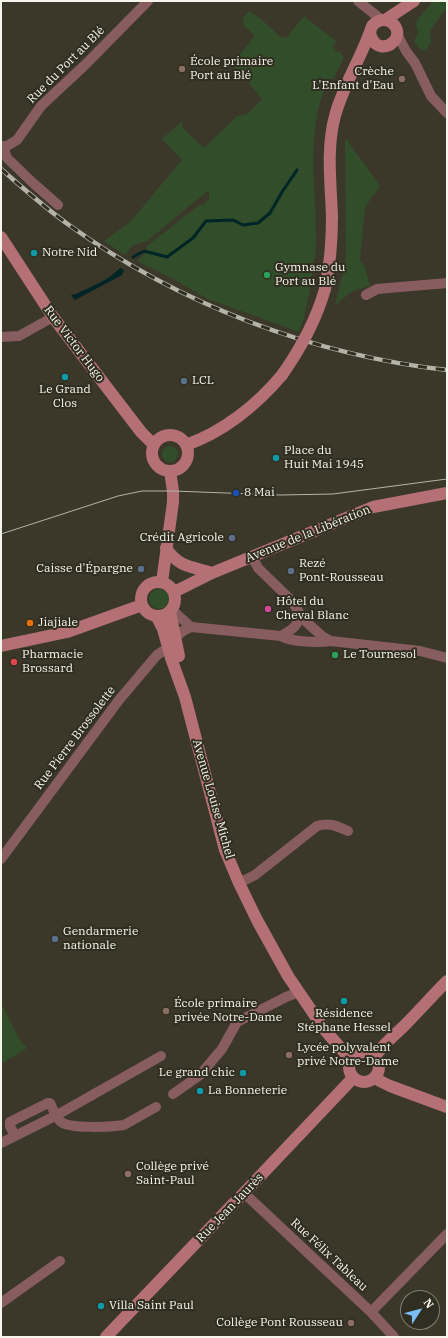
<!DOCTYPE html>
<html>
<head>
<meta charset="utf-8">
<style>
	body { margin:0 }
	#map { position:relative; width:448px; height:1338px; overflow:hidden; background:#3b382a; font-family:"IBM Plex Serif",serif }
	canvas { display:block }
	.frame { position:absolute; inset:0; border:2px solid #f6f5eb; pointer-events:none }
	.north { position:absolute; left:400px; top:1290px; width:40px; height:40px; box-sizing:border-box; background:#302e20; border:1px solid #7f7e71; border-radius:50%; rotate:54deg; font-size:11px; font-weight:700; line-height:16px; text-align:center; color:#f6f5eb }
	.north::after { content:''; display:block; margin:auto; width:14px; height:18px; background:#7abef8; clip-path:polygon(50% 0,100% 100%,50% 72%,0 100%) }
</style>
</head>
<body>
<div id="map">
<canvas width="448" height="1338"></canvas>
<div class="frame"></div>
<div class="north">N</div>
</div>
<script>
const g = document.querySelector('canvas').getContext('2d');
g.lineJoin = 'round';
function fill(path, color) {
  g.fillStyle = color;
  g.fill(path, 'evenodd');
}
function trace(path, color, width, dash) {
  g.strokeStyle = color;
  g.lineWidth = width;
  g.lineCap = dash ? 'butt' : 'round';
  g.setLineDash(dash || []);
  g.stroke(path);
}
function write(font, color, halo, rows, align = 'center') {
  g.font = font + ' "IBM Plex Serif",serif';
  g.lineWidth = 4;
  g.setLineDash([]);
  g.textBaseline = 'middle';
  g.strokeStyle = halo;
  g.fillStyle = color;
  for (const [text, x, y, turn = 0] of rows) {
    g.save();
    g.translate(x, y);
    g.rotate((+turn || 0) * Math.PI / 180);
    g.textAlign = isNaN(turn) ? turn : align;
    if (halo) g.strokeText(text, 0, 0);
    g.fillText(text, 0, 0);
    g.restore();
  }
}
const green = new Path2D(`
	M433 1H447V7L430 31 431 43 425 50 419 48 414 41 418 33 416 23 420 16Z
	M249 11 261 19 282 38 288 36 304 16 336 41V42L333 47 337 52H340L344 58 333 79H330C328 85 324 90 322 96 307 142 316 192 316 239 316 251 314 263 312 275 309 294 306 314 299 332L208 299 173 279 137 261 147 252V246L199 205H203L209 199V190L147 241 133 245 125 255 104 241 130 222 182 160 162 139 182 121 183 128 204 148 237 116 246 115 262 99 249 83 253 77 245 78 238 73 233 67C239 51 247 49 254 36 250 29 246 29 243 23L244 17Z
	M345 140H347L380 186 365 207 360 260 365 267 370 286 353 291 335 305 344 269 346 253Z
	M162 454a8 8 0 1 1 16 0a8 8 0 1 1-16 0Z
	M149 599a10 10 0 1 1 20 0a10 10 0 1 1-20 0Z
	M1 1003 19 1039 27 1048 1 1064Z`);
const water = new Path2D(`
	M120 268 124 270 122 275 75 300 71 295 76 294C90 287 109 280 120 268Z`);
const stream = new Path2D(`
	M133 257 144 251 167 257 193 238 206 221 233 220 243 225 258 223 270 213 282 192 297 170`);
const street = new Path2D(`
	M358 1 382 20
	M397 34 406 51 415 63 431 96 447 113
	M1 146H7L17 140 41 106 86 64 148 1
	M3 147 7 158 32 182 58 205
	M366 295 377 289 447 283
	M1 337 19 336 53 317
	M252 556 258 568 292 601 303 619 322 636 331 641
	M172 610 191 627 281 636C292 642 318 643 331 641L420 651 447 658
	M281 636C291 630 298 627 300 614
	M175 638 183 631 191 627
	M1 859 119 700 157 655 163 651 169 649
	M239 883 255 875 317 826C329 822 337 826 348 831
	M173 1094 200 1075 222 1049 237 1022 286 997 299 992
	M15 1136 10 1126V1122L48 1103H50C53 1109 56 1118 61 1122 70 1129 112 1127 124 1125L156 1107
	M1 1143 57 1115 161 1056
	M244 1193 371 1312 394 1337
	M1 1303 60 1261
	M371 1312 447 1234`);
const secondary = new Path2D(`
	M385 20 414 1
	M1 237 53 317 141 432 154 445
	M325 289C330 265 332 241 332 217 331 185 326 148 335 116 343 85 362 57 372 26 387 9 407 32 392 43 389 46 385 47 380 46 373 44 371 38 370 32
	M152 453a18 18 0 1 1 36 0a18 18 0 1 1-36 0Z
	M186 445C223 432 257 405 282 375
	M166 548C179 568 192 566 212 573
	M141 599a17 17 0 1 1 34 0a17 17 0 1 1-34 0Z
	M162 582 173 502V491L170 471
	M174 592 212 573 373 507 447 493
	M170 612 179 656
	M157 617 163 629 171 658 185 697 225 850 239 883 257 920 288 976 324 1029 350 1059
	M1 646 67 632 142 605
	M349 1067a15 15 0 1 1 30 0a15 15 0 1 1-30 0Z
	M375 1056C383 1045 393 1036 403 1027 418 1012 432 996 447 981
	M374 1078 390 1086 447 1107
	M106 1337 234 1203 244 1193 353 1078`);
const tram = new Path2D(`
	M1 534 118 496 142 491H173L280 495 333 494 447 479`);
const rail = new Path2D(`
	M1 169C23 188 45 208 69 225 179 304 312 355 447 370`);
const secondaryBridge = new Path2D(`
	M282 375C301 348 316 321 325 289`);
const markers = [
	[182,69,4,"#8d6e63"],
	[402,79,4,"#8d6e63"],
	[34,253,4,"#0f9aa8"],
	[267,275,4,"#2e9e5b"],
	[65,377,4,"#0f9aa8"],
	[184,381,4,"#5c6f8a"],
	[276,458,4,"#0f9aa8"],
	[236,493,4,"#1a4fb4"],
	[232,538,4,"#5c6f8a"],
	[141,569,4,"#5c6f8a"],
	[291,571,4,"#5c6f8a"],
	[268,609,4,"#d1479c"],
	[30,623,4,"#e8710a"],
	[335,655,4,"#2e9e5b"],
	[14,662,4,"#e0444e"],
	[55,939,4,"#5c6f8a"],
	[344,1001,4,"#0f9aa8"],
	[166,1011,4,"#8d6e63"],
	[289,1055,4,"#8d6e63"],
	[243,1073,4,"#0f9aa8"],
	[200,1091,4,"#0f9aa8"],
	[128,1174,4,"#8d6e63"],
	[101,1306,4,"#0f9aa8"],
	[351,1323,4,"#8d6e63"]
];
const poiNames = [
	["École primaire",190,62],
	["Port au Blé",190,76],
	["Crèche",394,72,"right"],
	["L'Enfant d'Eau",394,86,"right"],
	["Notre Nid",42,253],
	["Gymnase du",275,268],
	["Port au Blé",275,282],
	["LCL",192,381],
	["Le Grand",65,390,"center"],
	["Clos",65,404,"center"],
	["Place du",284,451],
	["Huit Mai 1945",284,465],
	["8 Mai",244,493],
	["Crédit Agricole",224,538,"right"],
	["Rezé",299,564],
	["Pont-Rousseau",299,578],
	["Caisse d'Épargne",133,569,"right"],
	["Hôtel du",276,602],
	["Cheval Blanc",276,616],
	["Jiajiale",38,623],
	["Pharmacie",22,655],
	["Brossard",22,669],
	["Le Tournesol",343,655],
	["Gendarmerie",63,932],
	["nationale",63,946],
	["École primaire",174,1004],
	["privée Notre-Dame",174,1018],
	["Résidence",344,1014,"center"],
	["Stéphane Hessel",344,1028,"center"],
	["Lycée polyvalent",297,1048],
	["privé Notre-Dame",297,1062],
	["Le grand chic",235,1073,"right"],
	["La Bonneterie",208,1091],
	["Collège privé",136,1167],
	["Saint-Paul",136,1181],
	["Villa Saint Paul",109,1306],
	["Collège Pont Rousseau",343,1323,"right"]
];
const streetNames = [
	["Rue du Port au Blé",66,65,-45],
	["Rue Victor Hugo",74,344,53],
	["Avenue de la Libération",308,534,-22],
	["Rue Pierre Brossolette",75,738,-53],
	["Avenue Louise Michel",213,799,74],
	["Rue Jean Jaurès",230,1208,-46],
	["Rue Félix Tableau",329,1255,43]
];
fill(green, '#324d2a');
fill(water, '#002526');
trace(stream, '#002526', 3);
trace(street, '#885d5f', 10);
trace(secondary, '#b47074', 12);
trace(tram, '#b5b3a8', 1);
trace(rail, '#b5b3a8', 4.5);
trace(rail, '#302e20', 3, [9]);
trace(secondaryBridge, '#b47074', 12);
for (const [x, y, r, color] of markers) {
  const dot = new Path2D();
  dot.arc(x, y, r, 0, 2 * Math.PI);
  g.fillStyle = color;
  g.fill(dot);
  trace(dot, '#302e20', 1.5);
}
write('12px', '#f6f5eb', '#302e20', poiNames, 'left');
write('12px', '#f6f5eb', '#302e20', streetNames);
</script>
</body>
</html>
